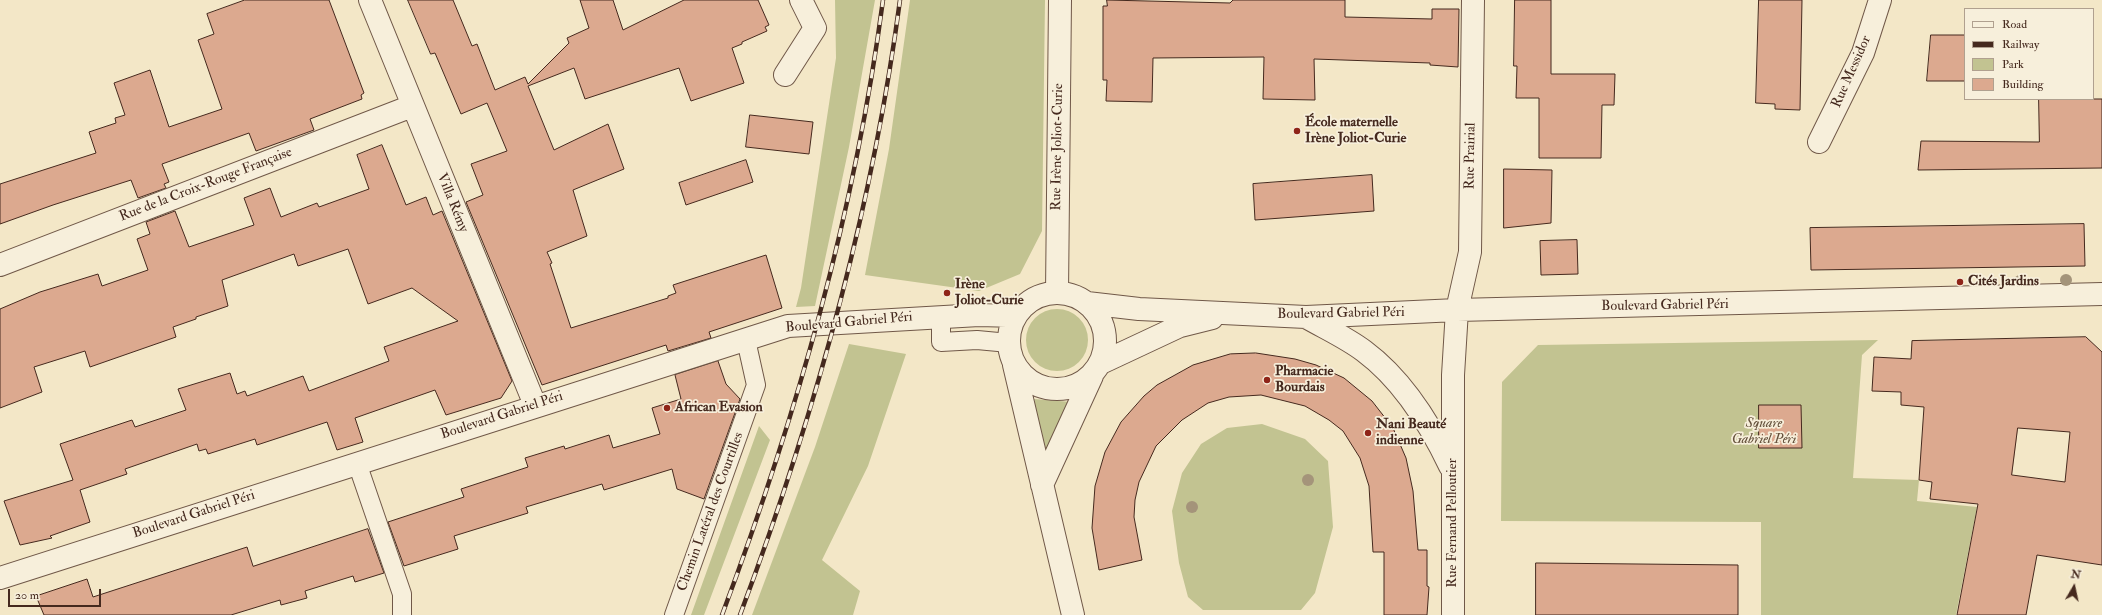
<!DOCTYPE html>
<html>
<head>
<meta charset="utf-8">
<style>
	body { margin:0 }
	#map { position:relative; width:2102px; height:615px; overflow:hidden; background:#f3e7c7; font-family:"IM FELL Double Pica",serif }
	canvas { display:block }
	.legend { position:absolute; left:1964px; top:8px; width:130px; height:92px; box-sizing:border-box; background:#f7efdb; border:1px solid #b0a08f; margin:0; padding:5px 7px; list-style:none; font-size:12px; color:#45291e }
	.legend li { display:flex; align-items:center; gap:8px; height:20px }
	.legend b { width:20px; border:1px solid #b0a08f }
	.north { position:absolute; left:2054px; top:567px; width:40px; height:40px; -webkit-text-stroke:3px #f7efdb; paint-order:stroke; rotate:9deg; font-size:11px; font-weight:700; line-height:16px; text-align:center; color:#45291e }
	.north::after { content:''; display:block; margin:auto; width:14px; height:18px; background:#45291e; clip-path:polygon(50% 0,100% 100%,50% 72%,0 100%) }
	.scale { position:absolute; left:8px; top:589px; width:93px; height:18px; box-sizing:border-box; border:2px solid #45291e; border-top:0; padding-left:5px; font-size:12px; line-height:14px; white-space:nowrap; color:#45291e; -webkit-text-stroke:3px #f7efdb; paint-order:stroke }
</style>
</head>
<body>
<div id="map">
<canvas width="2102" height="615"></canvas>
<ul class="legend">
<li><b style="height:5px;background:#f7efdb"></b>Road</li>
<li><b style="height:5px;background:#45291e"></b>Railway</li>
<li><b style="height:11px;background:#c2c391"></b>Park</li>
<li><b style="height:11px;background:#dca98f"></b>Building</li>
</ul>
<div class="north">N</div>
<div class="scale">20 m</div>
</div>
<script>
const g = document.querySelector('canvas').getContext('2d');
g.lineJoin = 'round';
function fill(path, color) {
  g.fillStyle = color;
  g.fill(path, 'evenodd');
}
function trace(path, color, width, dash) {
  g.strokeStyle = color;
  g.lineWidth = width;
  g.lineCap = dash ? 'butt' : 'round';
  g.setLineDash(dash || []);
  g.stroke(path);
}
function write(font, color, halo, rows, align = 'center') {
  g.font = font + ' "IM FELL Double Pica",serif';
  g.lineWidth = 3.5;
  g.setLineDash([]);
  g.textBaseline = 'middle';
  g.strokeStyle = halo;
  g.fillStyle = color;
  for (const [text, x, y, turn = 0] of rows) {
    g.save();
    g.translate(x, y);
    g.rotate((+turn || 0) * Math.PI / 180);
    g.textAlign = isNaN(turn) ? turn : align;
    if (halo) g.strokeText(text, 0, 0);
    g.fillText(text, 0, 0);
    g.restore();
  }
}
const green = new Path2D(`
	M835 0H875L849 147 815 306 796 307 801 288 836 58Z
	M910 0H1045L1042 231 1020 274 979 291 865 275 889 149Z
	M1026 340a31 31 0 1 1 62 0a31 31 0 1 1-62 0Z
	M1878 340 1862 355 1853 478 1919 480 1917 501 1977 507 1956 615H1761V522L1501 521 1502 382 1538 345Z
	M849 344 906 354 868 466 822 560 860 591 853 615H752L815 447Z
	M1034 399 1072 402 1042 457Z
	M1262 424 1305 439 1328 461 1333 527 1315 593 1301 610H1203L1188 597 1179 563 1172 511 1182 473 1201 444 1227 428Z
	M759 426 770 440 704 615H691Z`);
const building = new Path2D(`
	M245 0H329L364 93 361 95 362 99 310 119 314 130 256 151 249 133 162 164 169 182 164 184 166 188 138 198 131 180 53 205 0 224V184L96 153 89 132 116 123 115 118 125 115 114 83 150 70 169 127 222 109 198 40 214 34 207 14Z
	M408 0H453L472 46 477 44 495 90 525 77 528 84 569 43 567 38 589 28 580 0H613L623 30 684 0H758L769 25 765 27 767 31 742 42V44L732 48 744 83 691 101 679 68 585 99 574 68 528 86 554 150 608 124 624 169 573 190 587 236 547 252 552 263 550 264 571 328 668 298V296L676 293 673 285 766 255 782 308 709 332 711 338 668 351 666 345 542 385 466 202 483 195 471 164 507 151 487 103 461 114 435 53 431 54Z
	M1107 0 1230 3 1233 0H1345V17L1432 19V9H1459L1458 67 1430 65V63L1314 59 1315 100 1263 99 1264 57 1153 58 1152 102 1106 101 1107 80H1103V6H1107Z
	M1515 0H1551V74H1615L1614 105H1602L1601 158H1539V98H1516L1517 66H1514Z
	M1759 0H1802L1800 110 1775 109V104L1756 103Z
	M1931 35H1965V81H1927Z
	M2039 99H2102V168L1918 170 1921 141 2039 142Z
	M750 115 813 122 809 154 746 147Z
	M382 145 406 205 426 197 433 215 442 211 512 381 501 398 446 415 435 390 355 418 363 442 337 450 327 422 257 445 255 439 208 454 206 449 199 451 197 444 125 469 127 474 80 490 90 522 50 536 52 538 20 545 4 501 73 480 60 444 132 420 135 427 186 410 178 389 230 373 237 394 245 391 247 396 303 376 309 391 389 361 384 347 458 321 412 288 368 304 348 249 298 266 294 254 222 280 228 306 196 317V319L173 327 176 337 90 367 85 351 34 367 42 392 0 408V309L40 292 98 274 102 286 148 270 137 239 150 234 146 222 175 211 189 247 254 225 244 198 270 188 281 217 317 203 319 207 369 189 357 155Z
	M746 160 753 182 686 205 679 183Z
	M1504 169 1552 170 1551 223 1504 228Z
	M1372 175 1374 211 1255 220 1253 184Z
	M2084 224 2085 266 1811 270 1810 228Z
	M1577 240 1578 274 1541 275 1540 241Z
	M2086 337 2102 352V565L2037 555 2026 615H1957L1978 504 1930 499 1932 482 1919 480 1924 407 1901 405V392L1872 391 1874 357 1911 359 1912 341ZM2018 428 2070 432 2065 482 2012 475Z
	M1256 353 1295 359 1316 365 1344 378 1372 401 1393 428 1406 458 1413 491 1418 550H1427V586L1429 587 1427 615H1384V552H1373L1369 486 1360 458 1343 431 1329 420 1305 406 1261 395 1229 397 1208 403 1182 420 1156 446 1139 482 1135 500 1134 517 1142 560 1099 570 1092 528 1095 486 1105 452 1121 422 1144 396 1157 385 1193 365 1230 354Z
	M718 361 726 384 740 399 704 499 677 489 672 469 604 490 602 484 526 507 528 513 454 536 458 549 404 566 388 522 464 497 461 489 528 467 525 458 564 446 565 449 609 435 613 448 660 434 652 408 681 399 675 375Z
	M1759 405H1801L1802 448H1759Z
	M368 529 384 573 355 582 353 576 305 591 307 598 281 605 280 600 231 615H44L36 596 87 579 93 597 247 547 253 566Z
	M1536 563 1738 565V615H1536Z`);
const lane = new Path2D(`
	M941 317V342L977 340 1009 343
	M357 463 402 594V615
	M674 615 756 385 746 340`);
const street = new Path2D(`
	M370 0 535 405
	M785 75 815 28 801 0
	M1819 142 1863 53 1880 0
	M0 265 412 106
	M1057 293 1060 0
	M1009 341a48 48 0 1 1 96 0a48 48 0 1 1-96 0Z
	M1087 303 1139 309 1306 317 1457 310 2102 294
	M1306 317C1325 328 1347 338 1364 351 1403 380 1430 424 1450 466
	M1101 363 1180 326 1212 318
	M1014 365 1073 615
	M1042 485 1092 376
	M0 578 788 326 979 315 1016 316
	M1453 615V375L1457 310 1470 252 1473 0`);
const rail = new Path2D(`
	M722 615C797 415 855 212 883 0
	M740 615C815 415 872 212 900 0`);
const trees = [
	[2066,280],
	[2020,281],
	[1308,480],
	[1192,507]
];
const markers = [
	[1297,131,4,"#8f2418"],
	[1960,282,4,"#8f2418"],
	[947,293,4,"#8f2418"],
	[1267,380,4,"#8f2418"],
	[667,408,4,"#8f2418"],
	[1368,433,4,"#8f2418"]
];
const streetNames = [
	["Rue Messidor",1852,72,-66],
	["Rue Irène Joliot-Curie",1058,147,-89],
	["Rue Prairial",1471,156,-89],
	["Rue de la Croix-Rouge Française",206,185,-21],
	["Villa Rémy",452,203,68],
	["Boulevard Gabriel Péri",1665,306,-1],
	["Boulevard Gabriel Péri",1341,314,-1],
	["Boulevard Gabriel Péri",849,323,-5],
	["Boulevard Gabriel Péri",502,416,-18],
	["Chemin Latéral des Courtilles",711,512,-70],
	["Boulevard Gabriel Péri",194,515,-18],
	["Rue Fernand Pelloutier",1453,523,-90]
];
const poiNames = [
	["École maternelle",1305,123],
	["Irène Joliot-Curie",1305,139],
	["Cités Jardins",1968,282],
	["Irène",955,285],
	["Joliot-Curie",955,301],
	["Pharmacie",1275,372],
	["Bourdais",1275,388],
	["African Evasion",675,408],
	["Nani Beauté",1376,425],
	["indienne",1376,441]
];
const parkNames = [
	["Square",1764,424],
	["Gabriel Péri",1764,440]
];
fill(green, '#c2c391');
fill(building, '#dca98f');
trace(building, '#45291e', 1);
trace(lane, '#705848', 20);
trace(street, '#705848', 24);
trace(lane, '#f7efdb', 18);
trace(street, '#f7efdb', 22);
trace(rail, '#45291e', 4.5);
trace(rail, '#f7efdb', 3, [9]);
g.fillStyle = '#a4947a';
for (const [x, y] of trees) {
  g.beginPath();
  g.arc(x, y, 6, 0, 2 * Math.PI);
  g.fill();
}
for (const [x, y, r, color] of markers) {
  const dot = new Path2D();
  dot.arc(x, y, r, 0, 2 * Math.PI);
  g.fillStyle = color;
  g.fill(dot);
  trace(dot, '#f7efdb', 1.5);
}
write('14px', '#45291e', '#f7efdb', streetNames);
write('bold 14px', '#45291e', '#f7efdb', poiNames, 'left');
write('italic 14px', '#64503b', '#f7efdb', parkNames);
</script>
</body>
</html>
